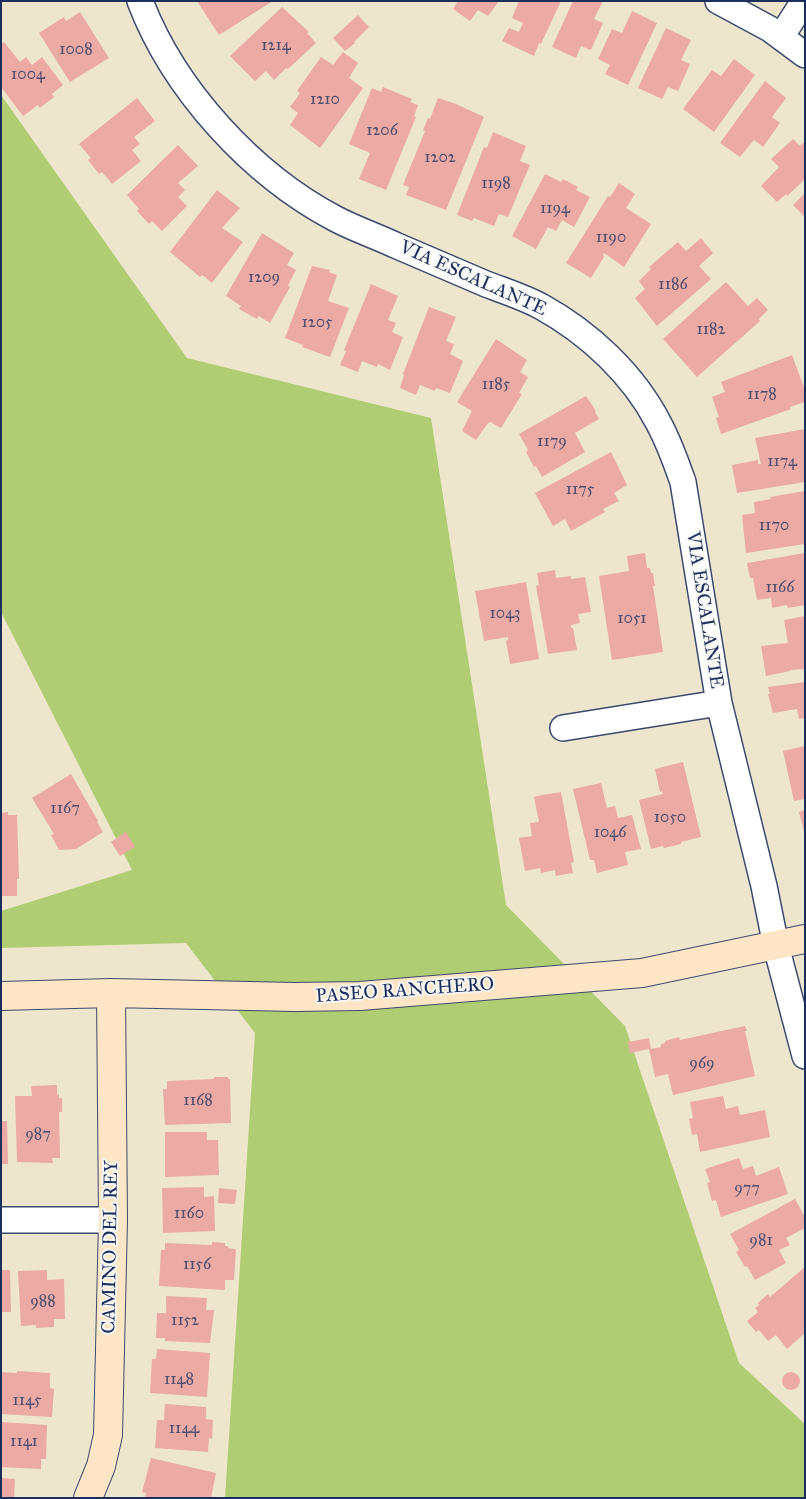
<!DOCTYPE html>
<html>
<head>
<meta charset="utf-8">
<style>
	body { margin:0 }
	#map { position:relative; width:806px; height:1499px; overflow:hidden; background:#ede6cd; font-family:"IM FELL Great Primer",serif }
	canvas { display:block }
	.frame { position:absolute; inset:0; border:2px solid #1b2f5e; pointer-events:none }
</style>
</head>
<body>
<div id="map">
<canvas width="806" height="1499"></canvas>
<div class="frame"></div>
</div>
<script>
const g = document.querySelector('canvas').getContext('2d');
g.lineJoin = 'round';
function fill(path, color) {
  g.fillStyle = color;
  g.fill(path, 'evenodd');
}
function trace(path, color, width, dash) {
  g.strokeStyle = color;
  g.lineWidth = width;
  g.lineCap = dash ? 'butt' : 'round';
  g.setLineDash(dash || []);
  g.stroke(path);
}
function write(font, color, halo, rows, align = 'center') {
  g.font = font + ' "IM FELL Great Primer",serif';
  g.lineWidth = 4;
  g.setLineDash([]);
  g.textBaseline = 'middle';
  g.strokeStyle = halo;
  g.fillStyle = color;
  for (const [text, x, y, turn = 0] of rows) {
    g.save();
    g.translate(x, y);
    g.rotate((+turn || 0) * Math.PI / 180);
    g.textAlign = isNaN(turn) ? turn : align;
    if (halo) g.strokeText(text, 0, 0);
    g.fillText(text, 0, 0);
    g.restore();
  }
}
const green = new Path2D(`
	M1 95 187 358 431 418 506 905 625 1026 739 1363 805 1424V1498H225L255 1033 186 943 1 948V911L132 870 1 612Z`);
const building = new Path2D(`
	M197 1H273L219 35Z
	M458 1H499L488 16 478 10 470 21 453 9Z
	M519 1H561L541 44 539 43 534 56 502 41 509 28 519 32 523 23 512 18Z
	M573 1H603L594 19 603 23 591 50 581 46 576 58 552 47Z
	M282 7 309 32 307 33 316 43 288 69 286 68 274 80 266 71 255 81 230 56Z
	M632 11 657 23 628 85 605 74 610 65 598 59 612 29 622 33Z
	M80 12 109 58 70 82 39 33 64 17 66 21Z
	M358 15 369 27 354 42 355 43 345 51 333 38Z
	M666 28 691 40 681 60 690 64 678 91 668 87 662 99 638 88Z
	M4 42 20 62 26 57 32 65 42 57 63 85 52 94 54 97 40 108 38 105 23 116 1 87V44Z
	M343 52 358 63 349 78 363 88 320 148 290 125 298 113 290 107 300 93 297 91 321 57 333 65Z
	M734 59 755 75 714 132 683 109 712 70 721 76Z
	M765 81 786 98 772 117 780 123 763 147 754 140 740 157 720 143Z
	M383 87 412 99 410 102 418 105 414 116 416 117 386 190 359 179 370 153 349 144 372 88 381 92Z
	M137 98 155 121 134 137 140 144 132 150 141 161 112 184 102 172 99 174 88 160 91 158 79 144Z
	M438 98 456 104 484 117 446 210 406 195 409 187 403 185 425 131 423 130 428 118 430 119Z
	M493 132 526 146 520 161 530 165 508 217 499 214 494 226 474 218 472 221 457 215 484 147 487 148Z
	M793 139 800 146 805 141V179L787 196 786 194 777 202 761 186 779 167 771 159Z
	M178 145 198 166 178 183 185 190 178 197 187 206 162 231 152 221 149 224 137 211 139 209 127 195Z
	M545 174 561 182 563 179 578 187 576 190 590 197 574 227 562 220 556 231 548 227 536 249 512 236Z
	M619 183 635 194 626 208 651 224 624 267 604 253 603 255 604 257 591 278 566 263 608 196 610 197Z
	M217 190 240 208 222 228 243 242 212 283 202 275 200 277 170 252Z
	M805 193V217L793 205Z
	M262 233 294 253 287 265 296 270 288 285 290 287 270 323 259 316 257 319 239 309 241 306 226 296Z
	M701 238 713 253 699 266 711 279 657 326 635 298 645 289 639 281 651 269 649 267 678 242 686 251Z
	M312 266 330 270 329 272 337 275 328 301 349 308 330 357 302 347 303 345 285 338Z
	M726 282 748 306 757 298 768 310 759 319 760 321 697 377 663 339Z
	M371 284 398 296 388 320 396 323 392 332 403 337 390 370 378 364 377 367 362 361 358 372 340 365 346 351 344 350Z
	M429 307 456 317 446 341 454 344 450 354 463 361 450 393 436 388 435 391 420 385 416 395 400 388 404 375 403 374Z
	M496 339 527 360 520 372 528 377 519 393 522 394 501 428 490 422 488 423 476 440 462 431 472 411 457 402Z
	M792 355 805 390V402L790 407 791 409 721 434 716 418 719 417 712 397 725 392 721 382Z
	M586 396 596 411 595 412 599 419 575 433 585 452 542 477 536 466 534 467 526 452 528 450 519 434Z
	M805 429V482L737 493 732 465 758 460V464H761L755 438Z
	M611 452 627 485 614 493 619 501 603 509 605 512 571 531 565 519 553 526 535 493Z
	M805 491V544L746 553 742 515 755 513 754 502 771 499 770 497Z
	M645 553 647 568H650L651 573H653L655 586H653L663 652 612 660 599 576 629 571 627 556Z
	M805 553V605L788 608 787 605 772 608 771 598 757 600 753 578H750L747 563Z
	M555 570 556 578 571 576V579L585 577 591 612 578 614 580 623 571 625V628H573L577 650 548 654 536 586 539 585 537 573Z
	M526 582 539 659 510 664 506 641 508 640V637L484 641 475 591Z
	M805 616V669L790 670V671L766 676 761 646 788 643 784 620Z
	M805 682V718L799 719 797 709 773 713 768 694H770L768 687Z
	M805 746V799L794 801 783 751Z
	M683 762 701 837 681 842V844L664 848 663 846 651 849 639 800 663 794 662 791 660 792 655 769Z
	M71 774 98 821 97 822 103 832 76 849 59 850 51 835 54 834 32 798Z
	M601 783 607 808 615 806 618 818 632 815 641 849 625 852 628 865 597 873 594 860H590L573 789Z
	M561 792 574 862 571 863 573 873 556 876 555 870 541 873 540 868 525 871 519 838 532 836 530 823 539 822 534 797 542 795Z
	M805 810V831H804L799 812Z
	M8 812V815H17L19 879H17V896H1V813Z
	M126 832 135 847 120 856 111 842Z
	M745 1026 747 1031H745L755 1076 673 1095 668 1074 655 1077 649 1049 630 1053 628 1042 649 1038 651 1049 661 1047V1044L665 1043V1041L679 1037 680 1040Z
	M214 1077H228V1079H230L231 1123 165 1125 163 1089H167V1081L214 1079Z
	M57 1085V1095L59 1094V1098H62V1112H59L60 1158H52L53 1163 17 1162 15 1096H32L31 1086Z
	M723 1096 726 1109 738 1106 740 1115 765 1110 770 1137 700 1152 697 1134 692 1135 689 1119 693 1118 690 1102Z
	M1 1121H7L8 1164H1Z
	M165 1132H207V1140H218L219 1175 165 1177Z
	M739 1158 743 1169 753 1166 756 1176 779 1167 788 1194 721 1217 716 1200 712 1201 707 1183 710 1182 705 1169Z
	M204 1187V1197L214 1196 215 1231 163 1233 162 1188Z
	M219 1188 237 1190 235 1204 218 1203Z
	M795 1199 805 1217V1228L786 1238 790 1245 779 1250 786 1263 755 1280 747 1266 745 1267 736 1252 739 1250 730 1234Z
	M212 1242 225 1243V1246H228V1248L236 1249 234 1280H225V1290L159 1286 161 1250H165V1243L212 1245Z
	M805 1267V1333L787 1349 776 1335 768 1341 759 1330 756 1332 747 1321 758 1312 755 1308 759 1305 758 1303 768 1294 770 1297Z
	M1 1270H10L11 1312H1Z
	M47 1270V1280L64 1279 65 1319H54V1327L36 1328V1325L21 1326 18 1271Z
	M166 1296 207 1298 206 1310H214L210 1343 165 1341V1338H156L157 1313H166Z
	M157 1349 210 1353 207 1397 150 1393 152 1359H156Z
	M17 1371 50 1373V1388L54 1389 52 1417 1 1414V1372L17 1373Z
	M782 1381a9 9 0 1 1 18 0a9 9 0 1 1-18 0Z
	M165 1404 206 1407V1419L213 1420 212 1439 209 1438 208 1452 155 1448 157 1420H164Z
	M1 1422 47 1425 46 1459H41V1469L1 1467Z
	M151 1458 216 1473 211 1498H145L146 1493 142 1492Z
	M1 1478 15 1479 14 1498H1Z`);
const street = new Path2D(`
	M140 1C174 90 252 175 336 219 355 229 376 236 395 245 425 258 455 271 486 284 504 291 524 297 542 307 589 333 633 374 658 422 669 442 676 462 683 482L719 703 764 886 776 946 805 1056
	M718 1 770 29 805 55
	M781 37 804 1
	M563 728 719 703
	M1 1220H113`);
const secondary = new Path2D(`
	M1 996 111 993 295 997 360 996 642 973 805 939
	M88 1498 101 1466 108 1435 113 1220 111 993`);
const numberNames = [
	["1214",276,46],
	["1008",76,50],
	["1004",28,75],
	["1210",325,100],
	["1206",382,131],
	["1202",440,158],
	["1198",496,184],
	["1194",555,209],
	["1190",611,238],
	["1209",264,278],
	["1186",673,285],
	["1205",317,323],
	["1182",711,330],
	["1185",496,385],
	["1178",762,395],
	["1179",552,442],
	["1174",782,462],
	["1175",580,490],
	["1170",774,526],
	["1166",780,588],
	["1043",505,614],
	["1051",632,619],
	["1167",65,809],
	["1050",670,818],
	["1046",610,833],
	["969",702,1064],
	["1168",198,1101],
	["987",38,1135],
	["977",747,1189],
	["1160",189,1214],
	["981",761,1241],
	["1156",197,1265],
	["988",43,1302],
	["1152",185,1321],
	["1148",179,1380],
	["1145",27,1401],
	["1144",184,1429],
	["1141",24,1442]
];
const streetNames = [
	["VIA ESCALANTE",473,279,24],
	["VIA ESCALANTE",704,610,81],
	["PASEO RANCHERO",405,991,-4],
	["CAMINO DEL REY",111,1247,-89]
];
fill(green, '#b0cd73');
fill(building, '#ebaaa4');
trace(street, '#3a4a6f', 28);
trace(secondary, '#3a4a6f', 30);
trace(street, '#fff', 25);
trace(secondary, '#fde5c5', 28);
write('16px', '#4f4e70', null, numberNames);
write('19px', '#1b2f5e', '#f6f6f2', streetNames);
</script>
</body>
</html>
